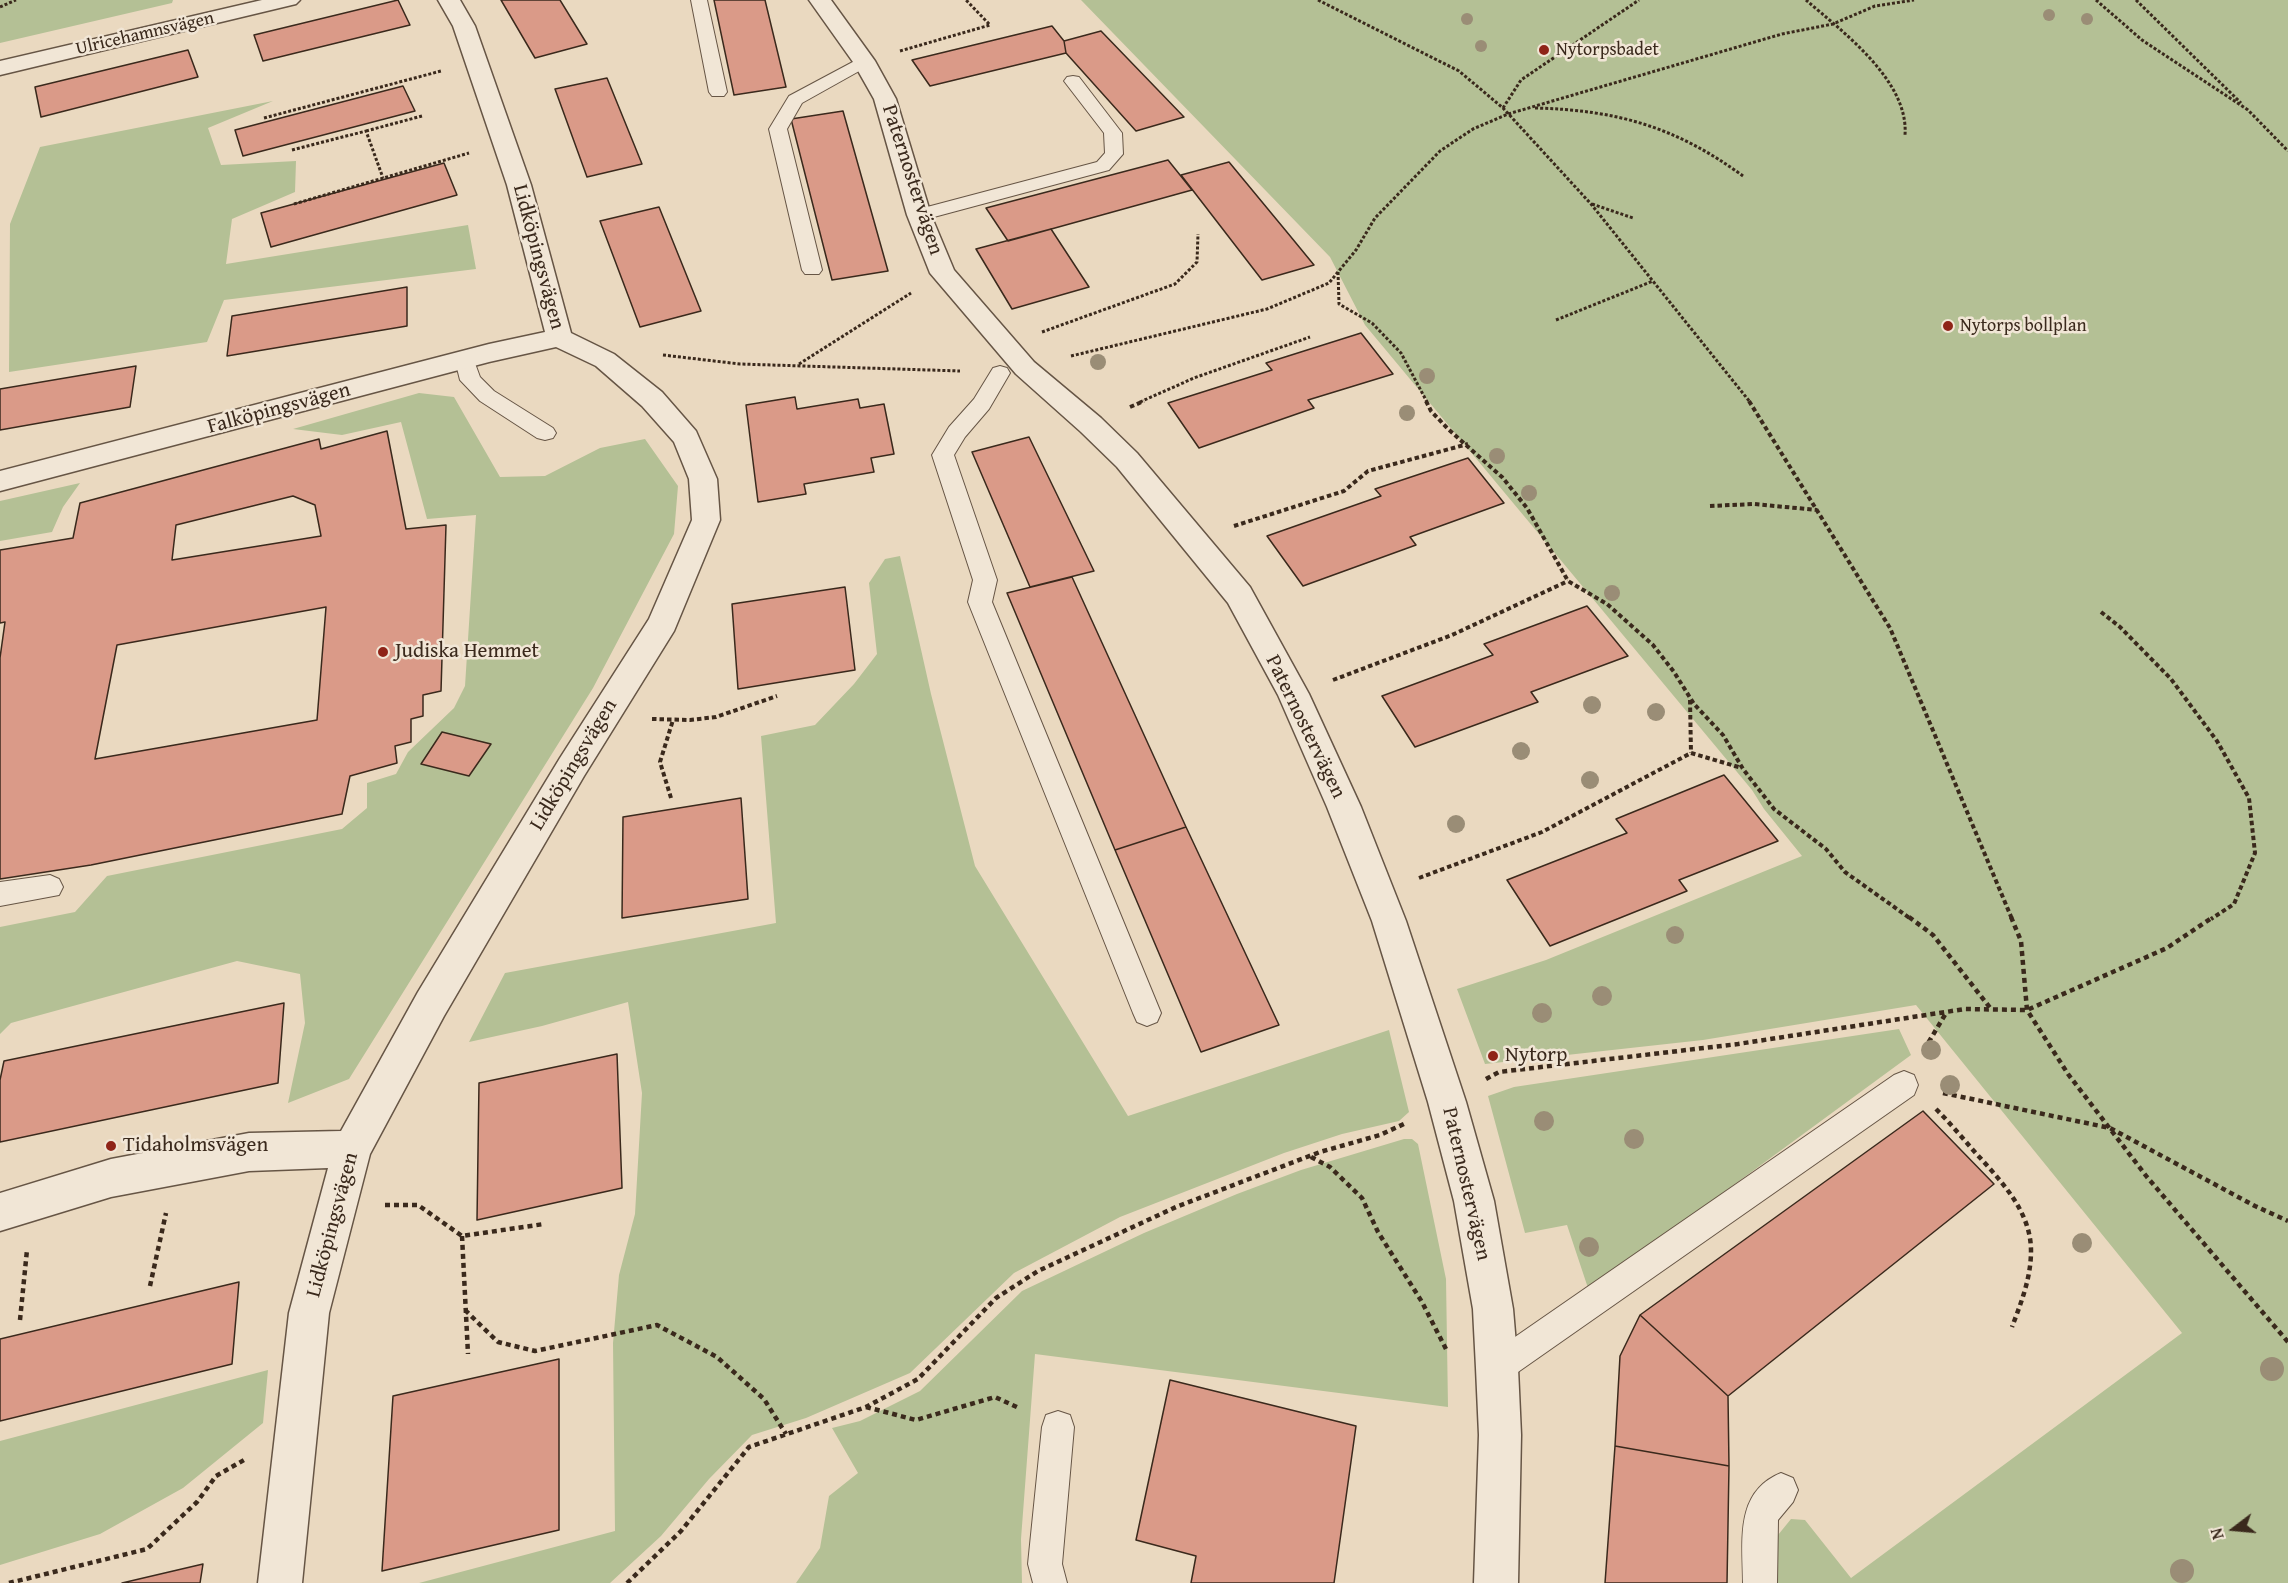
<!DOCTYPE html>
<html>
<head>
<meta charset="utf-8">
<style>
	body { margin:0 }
	#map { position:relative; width:2288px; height:1583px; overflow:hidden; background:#ead9c0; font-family:"Gentium Book Plus",serif }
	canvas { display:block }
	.north { position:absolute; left:2204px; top:1499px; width:60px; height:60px; -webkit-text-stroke:4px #f1e6d6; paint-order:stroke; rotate:254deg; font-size:16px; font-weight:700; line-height:24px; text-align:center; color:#3a291c }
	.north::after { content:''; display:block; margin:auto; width:21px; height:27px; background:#3a291c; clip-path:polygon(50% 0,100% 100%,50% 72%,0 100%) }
</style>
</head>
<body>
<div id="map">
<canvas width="2288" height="1583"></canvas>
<div class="north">N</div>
</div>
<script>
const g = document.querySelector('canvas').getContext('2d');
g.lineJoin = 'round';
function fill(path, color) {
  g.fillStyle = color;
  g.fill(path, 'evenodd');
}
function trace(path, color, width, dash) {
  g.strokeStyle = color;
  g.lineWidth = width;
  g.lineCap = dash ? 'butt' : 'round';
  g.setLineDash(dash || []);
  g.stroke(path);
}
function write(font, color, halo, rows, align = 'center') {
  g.font = font + ' "Gentium Book Plus",serif';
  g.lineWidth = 5;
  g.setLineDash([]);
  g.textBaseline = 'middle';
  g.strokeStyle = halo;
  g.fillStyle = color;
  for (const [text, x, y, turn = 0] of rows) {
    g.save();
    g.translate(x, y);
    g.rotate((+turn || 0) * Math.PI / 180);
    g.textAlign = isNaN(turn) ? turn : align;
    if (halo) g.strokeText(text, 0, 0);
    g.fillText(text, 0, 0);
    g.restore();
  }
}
const green = new Path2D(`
	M0 0H173L172 3 0 43Z
	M1081 0H2288V1583H1777L1778 1535 1791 1519 1805 1520 1851 1578 2182 1333 1916 1005 1703 1040 1485 1064 1457 989 1546 960 1802 856 1764 809 1752 790 1365 325 1330 257Z
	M273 101 208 128 221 165 296 161 295 192 232 219 226 264 468 225 476 269 224 300 207 342 9 372 10 224 40 147Z
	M419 393 454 397 500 477 545 476 600 448 645 439 678 486 674 534 593 688 349 1079 288 1103 305 1023 300 974 237 961 11 1023 0 1034V927L75 912 107 876 342 829 367 808V783L396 774 408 752 454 708 465 686 476 515 427 519 401 422 342 435 293 429Z
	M80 483 63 507 52 532 0 541V501Z
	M900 556 931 694 975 866 1128 1116 1389 1030 1409 1112 1399 1121 1342 1134 1284 1153 1120 1217 1014 1273 910 1373 806 1418 752 1435 709 1479 661 1536 610 1583H419L615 1531 613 1343 619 1275 635 1214 642 1093 628 1002 542 1026 469 1042 505 973 776 923 761 736 815 725 854 684 877 654 869 583 885 559Z
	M1899 1029 1911 1055 1589 1291 1567 1225 1525 1233 1488 1096 1514 1087Z
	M1404 1139H1412L1418 1144 1446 1279 1448 1407 1035 1354 1021 1539 1022 1583H796L820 1548 829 1496 858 1473 832 1428 860 1421 920 1391 1022 1291 1144 1233 1237 1194 1301 1170Z
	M268 1370 263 1423 183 1488 100 1534 0 1565V1441Z`);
const building = new Path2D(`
	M398 0 410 25 263 61 254 35Z
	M501 0H560L587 44 535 58Z
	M714 0H765L786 87 734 95Z
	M1052 26 1064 41 1066 53 930 86 912 60Z
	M1101 31 1184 117 1136 131 1066 53 1064 41Z
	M188 50 198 77 41 117 35 87Z
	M607 78 642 164 587 177 555 89Z
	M403 86 415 111 243 156 235 130Z
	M843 111 888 271 832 280 791 119Z
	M1168 160 1192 190 1008 241 986 208Z
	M1229 162 1291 237 1314 265 1262 280 1181 175Z
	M444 163 457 195 271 247 261 213Z
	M659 207 701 311 640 327 600 221Z
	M1051 229 1089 287 1012 309 976 249Z
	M407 287V326L227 356 232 316Z
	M1361 333 1393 374 1308 400 1314 408 1199 448 1168 403 1272 370 1266 363Z
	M136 366 130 407 0 430V389Z
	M795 397 797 409 858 399 860 408 884 404 894 454 871 458 874 472 804 484 806 494 758 502 746 405Z
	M387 431 406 529 446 525 441 691 423 695V716L411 719V742L395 746 397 763 350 776 342 814 91 865 0 879V658L5 622 0 623V550L73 538 80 503 319 439 321 449ZM293 496 315 505 321 536 172 560 176 525ZM326 607 317 720 95 759 117 645Z
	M1029 437 1094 571 1030 587 972 452Z
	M1468 458 1504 503 1410 537 1416 545 1303 586 1267 536 1381 496 1375 489Z
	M1072 577 1186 827 1115 850 1007 593Z
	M845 587 855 670 738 689 732 604Z
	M1587 606 1628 656 1531 692 1538 702 1415 747 1382 696 1493 655 1484 644Z
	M442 732 491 744 469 776 421 764Z
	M1724 775 1778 841 1679 880 1687 891 1550 946 1507 880 1627 833 1616 819Z
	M741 798 748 899 622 918 623 817Z
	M1186 827 1279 1025 1201 1052 1115 850Z
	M284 1003 278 1083 0 1142V1080L4 1061Z
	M617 1054 622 1188 477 1220 479 1083Z
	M1923 1111 1994 1184 1728 1396 1640 1315Z
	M239 1282 232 1364 0 1421V1339Z
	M1640 1315 1728 1396 1729 1466 1615 1446 1620 1356Z
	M559 1359V1530L382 1571 393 1396Z
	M1170 1380 1356 1426 1334 1583H1191L1196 1556 1136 1540Z
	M1615 1446 1729 1466 1727 1583H1605Z
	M203 1564 200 1583H122Z`);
const pathFar2 = new Path2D(`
	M1318 0 1459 71 1503 108 1591 204 1750 402
	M1806 0C1843 32 1909 81 1905 135
	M2096 0 2142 40 2248 110 2288 151
	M2136 0 2241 103
	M0 7 16 0
	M900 51 990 25 966 0
	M1503 108 1521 80 1639 0
	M1535 108C1617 110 1676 127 1743 176
	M264 118 441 71
	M366 131 422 116
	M292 150 366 131 383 178
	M294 204 469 153
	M1592 204 1633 218
	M1338 272 1339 304 1372 323 1401 353 1427 402
	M1556 320 1653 281
	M1042 332 1175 284 1197 262 1198 234
	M663 355 740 364 960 371
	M1071 356 1267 309 1329 283 1356 250 1375 218 1440 151 1473 129 1508 114 1782 34 1833 24 1875 6 1914 0
	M799 364 911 293
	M1140 402 1194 378 1310 337`);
const pathFar1 = new Path2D(`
	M1426 401 1431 411 1448 429 1502 477 1527 508 1568 581 1607 604 1653 645 1674 672 1694 704 1723 735 1743 769 1774 809 1826 849 1845 872 1911 919
	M1749 401 1890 628 2012 919
	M1130 407 1144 401
	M1710 506 1754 504 1817 510
	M1234 526 1344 491 1368 471 1468 444
	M2101 612 2120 627 2171 679 2217 741 2249 798 2255 853 2234 904 2211 919
	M1333 680 1452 635 1568 581
	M1690 700 1691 753
	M652 719 690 720 716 717 777 696
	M671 798 660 762 673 720
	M1419 878 1542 832 1691 753 1742 768`);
const path = new Path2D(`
	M1909 917 1933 935 1991 1009
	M2011 917 2021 941 2027 1010 2068 1074 2147 1177 2288 1342
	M1924 1050 1946 1013
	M1486 1079 1499 1072 1738 1044 1965 1009 2027 1010 2167 948 2213 917
	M1943 1093 2110 1128 2255 1206 2288 1221
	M1936 1109C1949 1122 1961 1136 1973 1150 1999 1179 2031 1210 2031 1251 2031 1278 2021 1303 2012 1327
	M1311 1157 1330 1167 1362 1198 1378 1232 1422 1302 1446 1349
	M385 1205H418L462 1236 544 1224
	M462 1236 468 1354
	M150 1286 166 1213
	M465 1310 498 1342 535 1351 657 1325 717 1357 764 1399 786 1434
	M20 1320 27 1250
	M866 1407 916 1420 995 1397 1019 1408
	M9 1583 147 1549 197 1502 216 1476 244 1460
	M627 1583 681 1531 749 1447 866 1407 918 1379 996 1298 1038 1271 1176 1207 1320 1152 1380 1135 1406 1123`);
const lane = new Path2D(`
	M691 0H707L727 92 724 96H712L709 92Z
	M864 56 870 57 873 61 870 65 802 103 787 129 822 270 819 274H805L802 270 769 129 789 96Z
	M1073 76 1079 77 1122 133 1123 154 1109 170 919 221 912 219 910 215 912 211 1097 162 1105 153 1104 133 1064 81 1067 77Z
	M465 353 472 355 480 377 494 391 553 428 556 433 553 438 545 440 537 438 480 401 460 380 455 360 458 355Z
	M1000 366 1007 368 1010 373 989 409 965 437 954 455 997 580 992 602 1161 1013 1157 1022 1147 1026 1137 1022 1133 1013 968 602 973 580 932 455 949 427 974 399 993 368Z
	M50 875 59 879 63 887 59 895 0 906V882Z
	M1904 1071 1914 1075 1918 1085 1914 1095 1508 1379 1497 1384 1486 1379 1481 1368 1486 1357 1894 1075Z
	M1058 1411 1070 1415 1074 1427 1062 1564 1067 1583H1033L1028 1564 1042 1427 1046 1415Z
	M1781 1473 1793 1478 1798 1490 1793 1502 1778 1520 1777 1583H1743C1743 1542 1734 1492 1781 1473Z`);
const street = new Path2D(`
	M262 0H300L296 4 0 75V61Z
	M438 0H460L475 26 531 185 571 333 614 354 662 392 696 431 717 479 720 520 674 631 584 776 444 1016 370 1154 329 1313 302 1583H258L289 1313 328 1168 249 1171 111 1197 0 1231V1193L111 1159 249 1133 341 1131 418 992 560 758 649 619 692 520 689 479 674 442 642 406 596 366 556 347 489 362 0 491V471L489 344 545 332 507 185 453 26Z
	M809 0H831L875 61 896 99 931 215 954 270 1034 362 1101 418 1137 453 1250 587 1309 694 1361 807 1406 921 1466 1102 1494 1201 1513 1309 1518 1368 1521 1435 1518 1583H1474L1479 1435 1476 1368 1473 1309 1454 1201 1428 1102 1372 921 1327 807 1278 695 1228 603 1117 467 1081 432 1016 374 930 273 907 215 874 99 853 62Z`);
const trees = [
	[2049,15,6],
	[1467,19,6],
	[2087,19,6],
	[1481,46,6],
	[1592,51,6],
	[1098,362,8],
	[1427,376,8],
	[1407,413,8],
	[1497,456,8],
	[1529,493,8],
	[1612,593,8],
	[1592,705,9],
	[1656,712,9],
	[1521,751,9],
	[1590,780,9],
	[1456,824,9],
	[1675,935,9],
	[1602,996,10],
	[1542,1013,10],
	[1931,1050,10],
	[1950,1085,10],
	[1544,1121,10],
	[1634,1139,10],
	[2082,1243,10],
	[1589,1247,10],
	[2272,1369,12],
	[2182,1571,12]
];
const markers = [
	[1544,50,6,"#8f2418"],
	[1948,326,6,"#8f2418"],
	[383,652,6,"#8f2418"],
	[1493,1056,6,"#8f2418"],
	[111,1146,6,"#8f2418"]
];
const farStreetnames = [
	["Ulricehamnsvägen",145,34,-13]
];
const farPoinames = [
	["Nytorpsbadet",1556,50],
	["Nytorps bollplan",1960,326]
];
const streetNames = [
	["Paternostervägen",912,180,72],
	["Lidköpingsvägen",538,257,75],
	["Falköpingsvägen",279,409,-15],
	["Paternostervägen",1305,727,64],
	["Lidköpingsvägen",574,765,-59],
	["Paternostervägen",1466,1184,77],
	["Lidköpingsvägen",333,1225,-75]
];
const poiNames = [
	["Judiska Hemmet",395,652],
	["Nytorp",1505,1056],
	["Tidaholmsvägen",123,1146]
];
fill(green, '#b4c095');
fill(building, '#da9a88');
trace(building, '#3a291c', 1.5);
trace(lane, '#665545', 2);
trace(street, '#665545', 3);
trace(pathFar2, '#3a291c', 3, [3, 2]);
trace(pathFar1, '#3a291c', 4, [4.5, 3]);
trace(path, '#3a291c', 4.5, [5, 4]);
fill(lane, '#f1e6d6');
fill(street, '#f1e6d6');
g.fillStyle = '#9a8d76';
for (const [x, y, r] of trees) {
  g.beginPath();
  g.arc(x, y, r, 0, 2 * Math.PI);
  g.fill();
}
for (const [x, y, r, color] of markers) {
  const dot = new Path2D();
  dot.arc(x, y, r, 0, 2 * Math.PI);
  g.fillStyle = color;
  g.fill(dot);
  trace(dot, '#f1e6d6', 2);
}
write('18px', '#3a291c', '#f1e6d6', farStreetnames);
write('18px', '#3a291c', '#f1e6d6', farPoinames, 'left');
write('21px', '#3a291c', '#f1e6d6', streetNames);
write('21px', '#3a291c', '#f1e6d6', poiNames, 'left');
</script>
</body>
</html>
